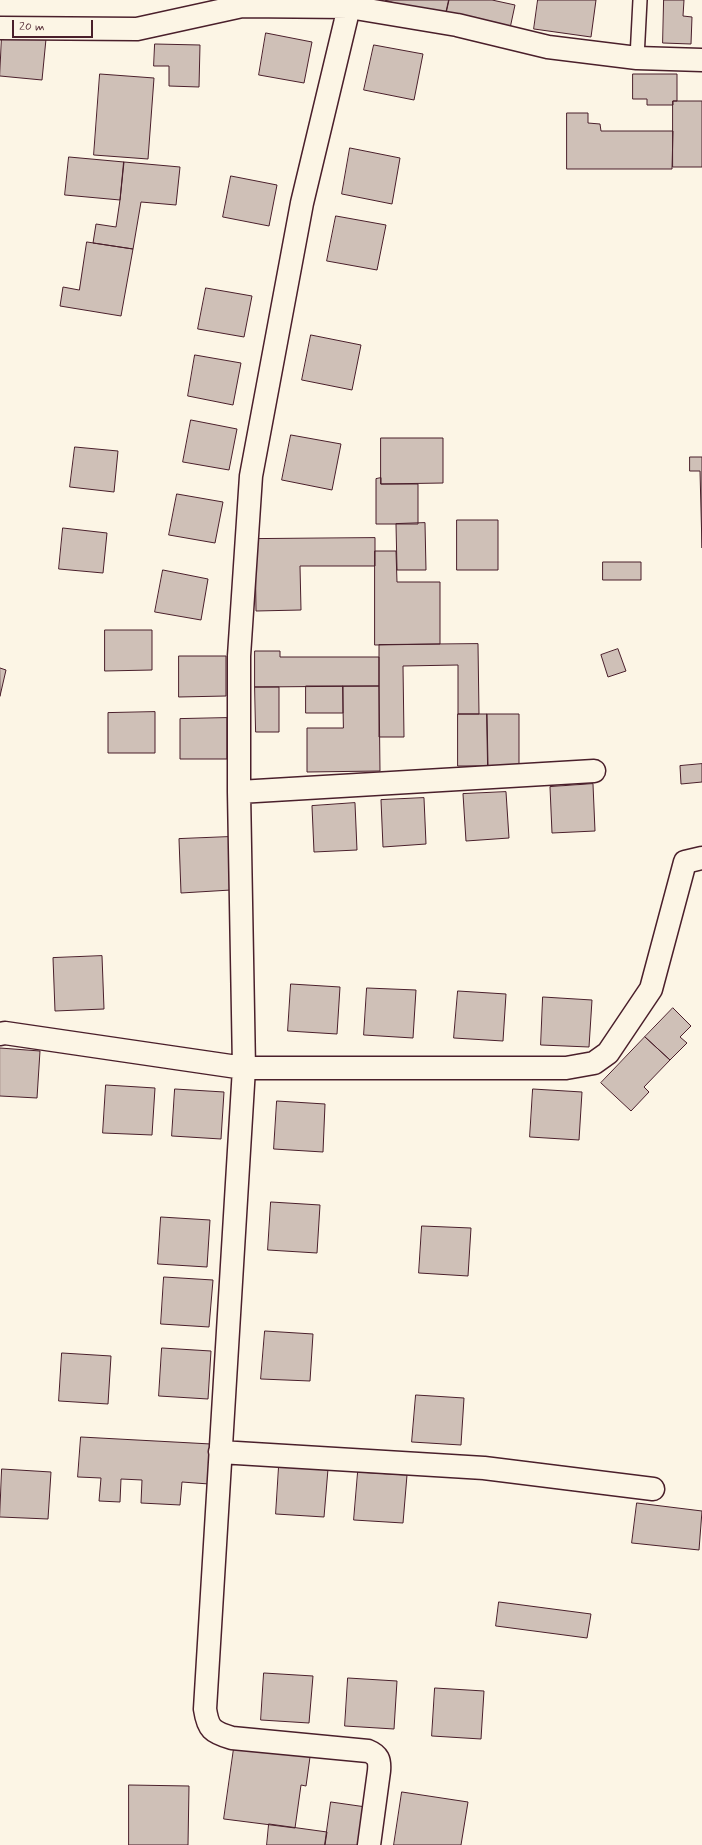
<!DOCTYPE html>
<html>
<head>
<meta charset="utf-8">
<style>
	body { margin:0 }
	#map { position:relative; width:702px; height:1845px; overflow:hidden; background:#fcf5e5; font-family:Mynerve,sans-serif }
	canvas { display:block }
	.scale { position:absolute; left:12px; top:20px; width:81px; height:18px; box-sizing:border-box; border:2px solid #4a1f2b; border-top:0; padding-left:5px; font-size:12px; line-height:14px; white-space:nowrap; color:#4a1f2b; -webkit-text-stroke:3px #fcf5e5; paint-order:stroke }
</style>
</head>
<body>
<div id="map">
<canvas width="702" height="1845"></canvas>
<div class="scale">20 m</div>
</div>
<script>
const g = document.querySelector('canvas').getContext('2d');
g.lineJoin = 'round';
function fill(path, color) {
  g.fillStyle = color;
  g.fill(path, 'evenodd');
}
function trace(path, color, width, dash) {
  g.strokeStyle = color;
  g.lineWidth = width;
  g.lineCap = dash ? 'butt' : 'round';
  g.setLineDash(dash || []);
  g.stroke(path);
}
const building = new Path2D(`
	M385 0H449L445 18Z
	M449 0H492L515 5 509 33 445 18Z
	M538 0H596L591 37 534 29Z
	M664 0H684L683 16 692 17 691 44 663 43Z
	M266 33 312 42 304 83 259 75Z
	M2 35 46 39 42 80 0 76Z
	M155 44 200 45 199 87 169 86V66H154Z
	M374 45 423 54 414 100 364 90Z
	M100 74 154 78 148 159 94 155Z
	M633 74H677V101H673V105H647V99H633Z
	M673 101H702V167H673Z
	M567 113H588V123L600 124 601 131H673L672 169H567Z
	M350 148 400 158 392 204 342 194Z
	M69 157 124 162 120 200 65 195Z
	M124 162 180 167 176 205 141 202 133 249 93 243 96 224 116 227 120 200Z
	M231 176 277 185 269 226 223 217Z
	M336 216 386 225 377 270 327 261Z
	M87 242 133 249 121 316 60 306 63 287 79 290Z
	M206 288 252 296 244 337 198 329Z
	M311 335 361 345 352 390 302 380Z
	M195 355 241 363 233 405 188 396Z
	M191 420 237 429 229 470 183 462Z
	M291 435 341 444 332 490 282 480Z
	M381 438H443V483L381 484Z
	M75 447 118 451 114 492 70 487Z
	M690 457H702V548L700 471H690Z
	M381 478V484H418V524H376V479Z
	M177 494 223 502 215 543 169 535Z
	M457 520H498V570H457Z
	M425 523 426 570H397L396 524Z
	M63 528 107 533 103 573 59 569Z
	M375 538V566H300L301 610 256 611 255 539Z
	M375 551H396L397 582H440V644L375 645Z
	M603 562H641V580H603Z
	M163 570 208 579 201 620 155 612Z
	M105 630H152V670L105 671Z
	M478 644 479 714H458V665L403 666 404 737H379V645Z
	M618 649 626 671 608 677 601 655Z
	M255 651H280V657H379V686L255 687Z
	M179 656H226V696L179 697Z
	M0 668 6 670 0 696Z
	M306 686H343V713H306Z
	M343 686H379L380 771 307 772V728H343Z
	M255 687H279V732H256Z
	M155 712V753H108V713Z
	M458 714H487L488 766H458Z
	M487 714H519V766H488Z
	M227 718V759H180V719Z
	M702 764V782L681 784 680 766Z
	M593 784 595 831 552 833 550 787Z
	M506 792 509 838 466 841 463 794Z
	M424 798 426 844 383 847 381 800Z
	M355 803 357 850 314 852 312 806Z
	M229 837 231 890 181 893 179 839Z
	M102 956 104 1009 55 1011 53 958Z
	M291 984 340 987 337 1034 288 1031Z
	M367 988 416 990 413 1038 364 1035Z
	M458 991 506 994 503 1041 454 1038Z
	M543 997 592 1000 589 1047 541 1045Z
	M673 1008 691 1026 680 1037 687 1043 670 1060 645 1037Z
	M645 1037 670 1060 644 1087 649 1092 631 1111 601 1083Z
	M0 1048 40 1051 37 1098 0 1096Z
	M106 1085 155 1088 152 1135 103 1133Z
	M175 1089 224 1092 221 1139 172 1136Z
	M533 1089 582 1092 579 1140 530 1137Z
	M277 1101 325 1104 323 1152 274 1149Z
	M271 1202 320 1205 317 1253 268 1250Z
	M161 1217 210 1220 207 1267 158 1264Z
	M422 1226 471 1228 468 1276 419 1273Z
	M164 1277 213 1280 209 1327 161 1324Z
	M265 1331 313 1334 310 1381 261 1379Z
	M162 1348 211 1351 208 1399 159 1396Z
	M62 1353 111 1356 108 1404 59 1401Z
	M416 1395 464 1398 461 1445 412 1442Z
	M81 1437 211 1444 209 1484 182 1482 180 1505 141 1503 142 1480 121 1479 120 1502 99 1501 101 1478 78 1477Z
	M279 1466 328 1469 324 1517 276 1514Z
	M2 1469 51 1472 48 1519 0 1517Z
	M358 1472 407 1475 403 1523 354 1520Z
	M637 1503 702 1511 699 1550 632 1543Z
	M499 1602 591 1614 587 1638 496 1626Z
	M264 1673 313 1676 309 1723 261 1720Z
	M348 1678 397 1681 394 1729 345 1726Z
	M435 1688 484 1691 481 1739 432 1736Z
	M234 1748 310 1757 306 1786 301 1785 295 1828 224 1819Z
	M129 1785 189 1786 188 1845H129Z
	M402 1792 468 1802 461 1845H394Z
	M331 1802 366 1807 361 1845H325Z
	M269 1824 327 1832 325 1845H267Z`);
const lane = new Path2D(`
	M637 58 640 0`);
const street = new Path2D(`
	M349 7 302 203 251 476 239 656V792L244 1068 205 1709C208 1729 212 1732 232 1738L368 1751C378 1755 380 1760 379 1771L369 1845
	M0 28 137 29 242 6 349 7 457 25 548 47 637 58 702 60
	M239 792 594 771
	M0 1034 5 1033 244 1068H566L594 1063 608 1053 651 989 685 862 702 858
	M220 1452 484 1468 653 1489`);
fill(building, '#cfc0b7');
trace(building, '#4a1f2b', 1);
trace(lane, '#4a1f2b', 16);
trace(street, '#4a1f2b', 25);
trace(lane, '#fcf5e5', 13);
trace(street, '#fcf5e5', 22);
</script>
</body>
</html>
